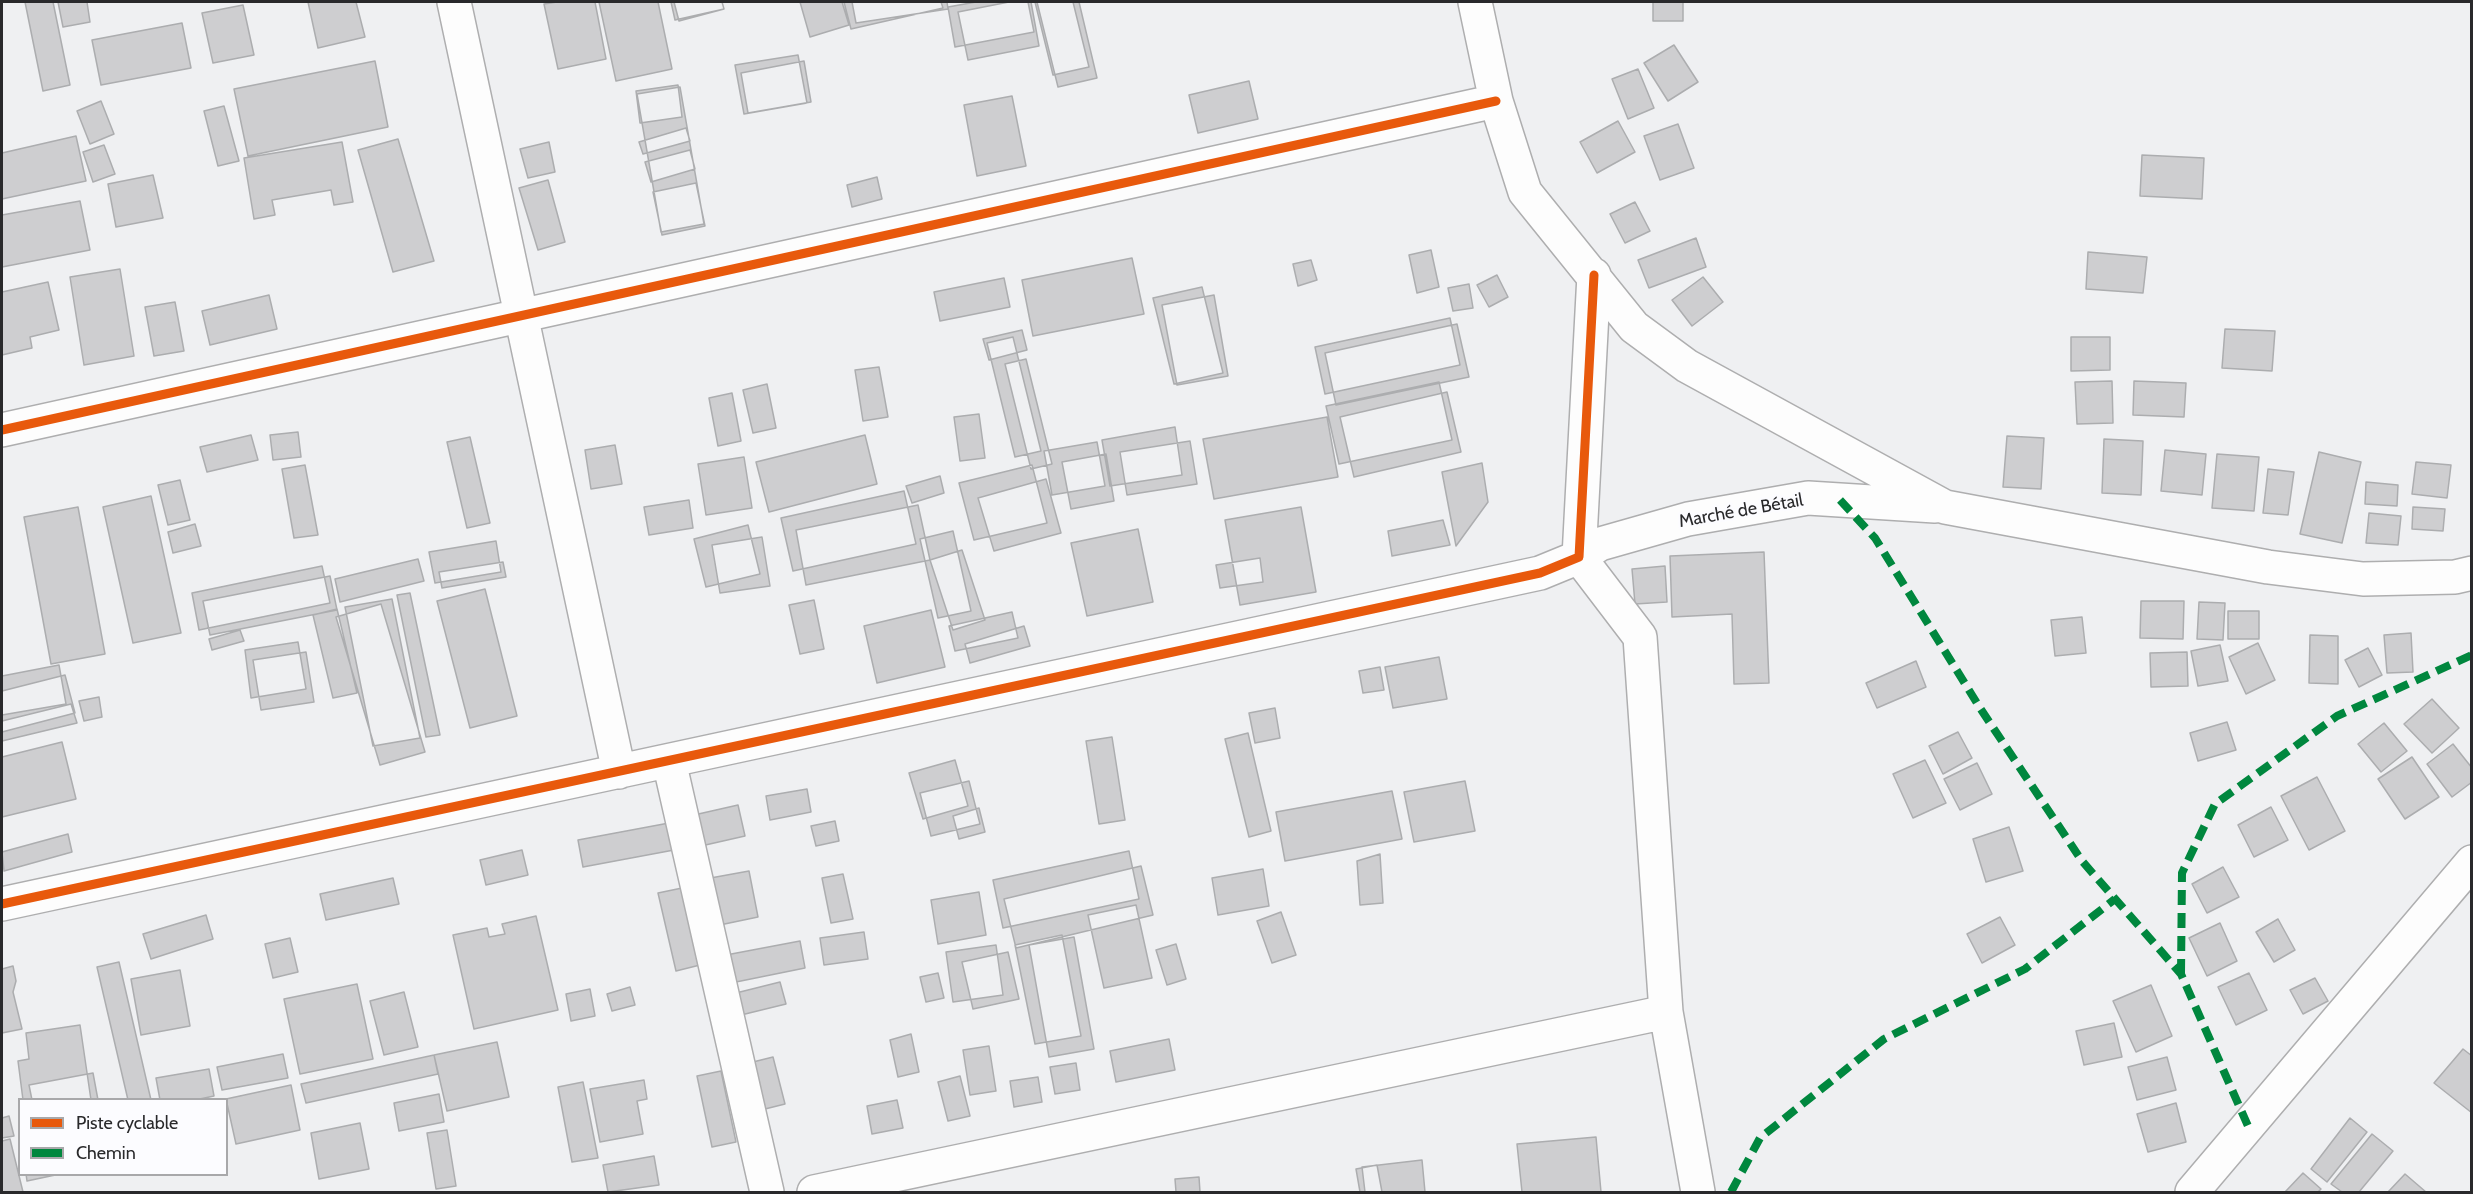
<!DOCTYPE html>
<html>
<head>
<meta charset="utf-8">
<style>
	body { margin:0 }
	#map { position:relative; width:2473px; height:1194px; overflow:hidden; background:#eff0f2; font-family:Cabin,sans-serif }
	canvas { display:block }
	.frame { position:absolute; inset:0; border:3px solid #29292b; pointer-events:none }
	.legend { position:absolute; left:18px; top:1098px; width:210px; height:78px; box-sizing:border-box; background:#fcfcff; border:2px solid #a8a8aa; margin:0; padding:8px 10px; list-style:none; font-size:18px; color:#29292b }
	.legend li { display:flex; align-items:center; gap:12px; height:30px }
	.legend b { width:30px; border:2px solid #a8a8aa }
</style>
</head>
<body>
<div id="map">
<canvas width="2473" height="1194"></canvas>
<div class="frame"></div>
<ul class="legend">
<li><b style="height:8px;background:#e8590c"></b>Piste cyclable</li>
<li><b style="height:8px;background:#00873e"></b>Chemin</li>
</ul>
</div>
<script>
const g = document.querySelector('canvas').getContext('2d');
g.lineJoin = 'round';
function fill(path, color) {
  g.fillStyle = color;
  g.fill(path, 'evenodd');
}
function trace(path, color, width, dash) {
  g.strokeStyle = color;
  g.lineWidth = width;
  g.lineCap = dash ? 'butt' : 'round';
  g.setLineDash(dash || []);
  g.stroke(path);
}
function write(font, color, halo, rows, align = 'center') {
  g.font = font + ' Cabin,sans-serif';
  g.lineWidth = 5;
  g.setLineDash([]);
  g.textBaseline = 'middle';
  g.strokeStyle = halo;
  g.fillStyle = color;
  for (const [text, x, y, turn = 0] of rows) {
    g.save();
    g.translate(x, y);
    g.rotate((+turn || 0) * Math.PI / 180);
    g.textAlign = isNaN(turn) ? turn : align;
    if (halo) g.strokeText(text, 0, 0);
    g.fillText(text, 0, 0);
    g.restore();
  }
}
const building = new Path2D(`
	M25 2H53L70 85 43 91Z
	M58 2H87L90 22 63 27Z
	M308 2H356L365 37 318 48Z
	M557 2H595L606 59 558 69 544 4Z
	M599 2H658L672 69 616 81Z
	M671 2H722L724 9 675 20Z
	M674 2H722L724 9 679 21Z
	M800 2H842L849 25 810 37Z
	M844 2H941L943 8 851 29Z
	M852 2H947L948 9 856 23Z
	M976 2H1028L1034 32 955 47 948 7Z
	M1009 2H1031L1039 46 968 60 958 12Z
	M1035 2H1073L1089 67 1053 75Z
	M1037 2H1079L1097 78 1058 87Z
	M1653 2H1683V21H1653Z
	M243 5 254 55 213 63 202 13Z
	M182 23 191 68 101 85 92 40Z
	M1674 45 1698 82 1668 101 1644 63Z
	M798 55 807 103 744 114 735 65Z
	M375 61 388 127 248 156 234 89Z
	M804 61 811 102 748 113 741 73Z
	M1638 69 1654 108 1628 119 1612 79Z
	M1249 81 1258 119 1198 133 1189 95Z
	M678 85 682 117 640 123 636 91Z
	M680 87 704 224 661 232 637 94Z
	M1012 96 1026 166 977 176 964 105Z
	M101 101 114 134 90 144 77 111Z
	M224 106 239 161 218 166 204 111Z
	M1618 121 1635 152 1597 173 1580 142Z
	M1678 124 1694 168 1660 180 1644 136Z
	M686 128 690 141 643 154 639 142Z
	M76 136 86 181 2 199V153Z
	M398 139 434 261 393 272 358 150Z
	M342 142 353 202 334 205 331 190 272 200 275 215 254 219 244 158Z
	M549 142 555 172 528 178 520 149Z
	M104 145 115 174 93 182 83 152Z
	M690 150 695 169 651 182 645 162Z
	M2142 155 2204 158 2202 199 2140 196Z
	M153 175 163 218 116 227 108 184Z
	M877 177 882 199 852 207 847 185Z
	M548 180 565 242 538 250 519 188Z
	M696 183 705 226 662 235 653 192Z
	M80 201 90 250 2 267V215Z
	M1635 202 1650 231 1625 243 1610 214Z
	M1696 238 1706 267 1649 288 1638 260Z
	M1431 250 1439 287 1417 293 1409 255Z
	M2088 252 2147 257 2143 293 2086 289Z
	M1132 258 1144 314 1033 336 1022 280Z
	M1311 260 1317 280 1298 286 1293 264Z
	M120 269 134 356 84 365 70 277Z
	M1497 275 1508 297 1489 307 1477 285Z
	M1703 277 1723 302 1692 326 1672 300Z
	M1004 278 1010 307 940 321 934 292Z
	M48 282 59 330 30 337 32 348 2 355V292Z
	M1469 284 1473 308 1453 311 1448 288Z
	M1202 287 1223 373 1174 384 1153 298Z
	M269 295 277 329 210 345 202 311Z
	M1214 295 1228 376 1177 385 1162 305Z
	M175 302 184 351 154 356 145 307Z
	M1450 318 1460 365 1325 394 1315 347Z
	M1457 324 1469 377 1336 405 1325 353Z
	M2225 329 2275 331 2272 371 2222 368Z
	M1022 330 1027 350 989 360 983 339Z
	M1013 337 1041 451 1015 457 987 343Z
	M2071 337H2110V370L2071 371Z
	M1026 359 1052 464 1031 469 1005 364Z
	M879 367 888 417 863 421 855 370Z
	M2112 381 2113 423 2077 424 2075 382Z
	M2134 381 2186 383 2184 417 2133 415Z
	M1439 382 1452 440 1339 464 1326 406Z
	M767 384 776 428 753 433 743 390Z
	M1447 392 1461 452 1354 477 1340 417Z
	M732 393 741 441 718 446 709 398Z
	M979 414 985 458 960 461 954 417Z
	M1327 417 1338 477 1214 499 1203 439Z
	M1175 427 1182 475 1110 486 1102 440Z
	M298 432 301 457 273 460 270 435Z
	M251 435 258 460 207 472 200 447Z
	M865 435 877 484 769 512 756 462Z
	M2007 436 2044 438 2041 489 2003 487Z
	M470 437 490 523 467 528 447 442Z
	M2104 439 2143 441 2141 495 2102 493Z
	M1190 441 1197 484 1127 495 1120 452Z
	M1097 442 1105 486 1052 495 1044 451Z
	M615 445 622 484 591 489 585 450Z
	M2165 450 2206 454 2202 495 2161 491Z
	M2319 452 2361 462 2342 543 2300 534Z
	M1106 454 1114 501 1071 509 1062 462Z
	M2217 454 2259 457 2254 511 2212 508Z
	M744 457 752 508 706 515 698 464Z
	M2416 462 2451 465 2447 498 2412 494Z
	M1482 463 1488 502 1456 546 1442 472Z
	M305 465 318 535 294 538 282 469Z
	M1032 465 1047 523 974 540 959 483Z
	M2268 469 2294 472 2288 515 2263 513Z
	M940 476 944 493 912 503 906 486Z
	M1046 479 1061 533 994 551 978 498Z
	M180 480 190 520 168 525 158 485Z
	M2366 482 2398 485 2397 506 2365 504Z
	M904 491 916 544 793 571 781 518Z
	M151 496 181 633 133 643 103 507Z
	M689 500 693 528 649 535 644 507Z
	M918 505 930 560 806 585 796 530Z
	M78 507 105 654 51 664 24 517Z
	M1301 507 1316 592 1240 605 1225 520Z
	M2413 507 2445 509 2443 531 2412 529Z
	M2369 513 2401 516 2398 545 2366 543Z
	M1443 520 1450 545 1392 556 1388 531Z
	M195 524 201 546 173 553 168 532Z
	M748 525 760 574 706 587 694 539Z
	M1138 529 1153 602 1087 616 1071 543Z
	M953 531 971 611 938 618 920 539Z
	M762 537 770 586 720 593 712 545Z
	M496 541 501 572 435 583 429 552Z
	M962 550 985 620 953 630 930 560Z
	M1764 552 1769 683 1734 684 1732 614 1672 617 1670 556Z
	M1260 558 1263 582 1220 588 1216 565Z
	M418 559 424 581 340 602 335 579Z
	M503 562 506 577 442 588 439 572Z
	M322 566 330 603 199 630 192 593Z
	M1665 566 1667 602 1635 604 1632 569Z
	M330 576 337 610 210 635 203 601Z
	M485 589 517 716 470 728 437 601Z
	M410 593 440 735 426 737 397 595Z
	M392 599 420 738 373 746 345 607Z
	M814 600 824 649 800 654 789 605Z
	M2141 601H2184L2183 639 2140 638Z
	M2199 602 2225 603 2223 640 2197 639Z
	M381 604 425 752 380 765 336 617Z
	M337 609 357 693 333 698 313 615Z
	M931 610 945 667 877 683 864 626Z
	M2228 611H2259V639H2228Z
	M1012 612 1018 638 955 651 949 626Z
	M2082 617 2086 653 2055 656 2051 620Z
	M1024 626 1030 646 970 663 965 644Z
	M240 630 244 641 212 650 209 639Z
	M2411 633 2413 672 2387 673 2384 635Z
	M2310 635 2338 636V684L2309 683Z
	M298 642 306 689 251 698 245 650Z
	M2258 643 2275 680 2246 694 2229 657Z
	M2220 645 2228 681 2198 686 2191 651Z
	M2368 648 2382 675 2359 687 2345 660Z
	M306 652 314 702 261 710 253 660Z
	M2187 652 2188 686 2151 687 2150 653Z
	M1439 657 1447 699 1393 708 1385 667Z
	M1916 661 1926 687 1877 708 1866 683Z
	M59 665 66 704 2 715V676Z
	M1380 667 1384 690 1363 693 1359 671Z
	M65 675 75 713 2 732V691Z
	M99 697 102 717 84 721 79 701Z
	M2432 699 2459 728 2432 753 2404 724Z
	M71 704 77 723 2 741V721Z
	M1275 708 1280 738 1255 743 1249 713Z
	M2227 722 2236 750 2198 761 2190 733Z
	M2384 723 2407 751 2381 772 2358 744Z
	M1958 732 1972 758 1943 774 1929 746Z
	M1248 733 1271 831 1249 837 1225 739Z
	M1112 737 1125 820 1099 824 1086 741Z
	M62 742 76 799 2 817V757Z
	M2453 744 2472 768V782L2452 797 2427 764Z
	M2412 757 2439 797 2405 819 2378 779Z
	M955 760 968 806 923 819 909 773Z
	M1925 760 1946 803 1913 818 1893 774Z
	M1977 763 1992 794 1960 810 1944 779Z
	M2317 777 2345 831 2309 850 2281 796Z
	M969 781 980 824 931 836 920 793Z
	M1465 781 1475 831 1414 842 1404 792Z
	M807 789 811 812 770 820 766 796Z
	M1392 791 1402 839 1285 861 1276 812Z
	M738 805 745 836 701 846 694 815Z
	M2271 807 2288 840 2254 857 2238 825Z
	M979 808 985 832 959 839 953 816Z
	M835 821 839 841 816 846 811 826Z
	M669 823 674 850 583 867 578 840Z
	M2009 827 2023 871 1986 882 1973 839Z
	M68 834 72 852 4 871 2 852Z
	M522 850 528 875 486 885 480 860Z
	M1129 851 1139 899 1003 928 993 880Z
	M1380 854 1383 903 1360 905 1357 861Z
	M1141 866 1153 915 1016 948 1004 899Z
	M2223 867 2239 897 2207 913 2192 884Z
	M1263 869 1269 906 1218 915 1212 878Z
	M749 871 758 917 715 926 705 879Z
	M843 874 853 919 831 923 822 878Z
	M393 878 399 904 326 920 320 894Z
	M682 888 700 965 676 971 658 893Z
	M979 892 986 935 938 944 931 900Z
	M1136 905 1152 978 1104 988 1088 915Z
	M1281 912 1296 955 1272 963 1257 921Z
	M206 915 213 939 151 959 143 934Z
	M536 916 558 1010 474 1029 453 935 487 928 489 937 505 934 502 924Z
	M2000 917 2015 945 1982 963 1967 934Z
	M2278 919 2295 950 2274 962 2256 932Z
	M2220 923 2237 961 2207 976 2189 938Z
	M864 932 868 959 824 965 820 938Z
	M1062 935 1081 1036 1035 1044 1015 945Z
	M1074 937 1094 1049 1049 1057 1029 945Z
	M290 938 298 972 273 978 265 944Z
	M800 941 805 968 731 983 726 955Z
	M1176 944 1186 979 1167 985 1156 950Z
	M996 945 1003 995 953 1002 946 952Z
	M1008 952 1019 999 973 1009 962 962Z
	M119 962 151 1100H128L97 967Z
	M13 966 16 981 13 992 22 1029 2 1033V969Z
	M180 970 190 1026 141 1035 131 979Z
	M938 973 944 998 926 1002 920 977Z
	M2249 973 2267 1010 2236 1025 2218 987Z
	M2315 978 2328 1001 2303 1014 2290 990Z
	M780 982 786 1004 737 1016 732 994Z
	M357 984 373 1059 300 1074 284 999Z
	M2151 985 2172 1036 2136 1052 2113 1001Z
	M630 987 635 1005 612 1011 607 994Z
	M590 989 595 1016 571 1021 566 994Z
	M404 992 418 1047 384 1055 370 1001Z
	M2114 1023 2122 1057 2084 1065 2076 1031Z
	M80 1025 91 1100H23L18 1061 29 1059 26 1033Z
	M911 1034 919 1072 898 1077 890 1040Z
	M1169 1039 1175 1070 1116 1082 1110 1051Z
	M497 1042 509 1097 447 1111 434 1055Z
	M989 1046 996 1091 970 1095 963 1050Z
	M2463 1049 2472 1056V1113L2434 1083Z
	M283 1054 288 1078 222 1090 217 1067Z
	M434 1055 438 1074 306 1103 301 1084Z
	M773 1057 785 1104 761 1110 749 1063Z
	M2167 1057 2176 1090 2137 1100 2128 1067Z
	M1076 1063 1080 1090 1055 1094 1050 1067Z
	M209 1069 214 1096 195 1100H160L156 1078Z
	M721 1071 736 1142 712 1147 697 1076Z
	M93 1073 98 1100H32L29 1085Z
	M960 1076 970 1116 948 1121 938 1082Z
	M1038 1077 1042 1102 1014 1107 1010 1081Z
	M644 1080 647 1099 637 1101 643 1134 600 1142 590 1089Z
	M583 1082 598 1158 572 1162 558 1087Z
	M291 1085 300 1130 236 1144 226 1099Z
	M439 1094 444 1122 399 1131 394 1103Z
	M897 1100 903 1128 872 1134 867 1106Z
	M2176 1103 2186 1142 2148 1152 2137 1114Z
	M9 1116 14 1136 2 1138V1118Z
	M2350 1118 2367 1132 2327 1182 2311 1169Z
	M360 1123 369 1169 319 1179 311 1133Z
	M447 1130 456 1186 436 1189 427 1133Z
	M2372 1134 2393 1151 2359 1192H2342L2331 1184Z
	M1596 1137 1601 1192H1522L1517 1144Z
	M10 1139 23 1192H2V1141Z
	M654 1156 659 1185 608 1192 603 1165Z
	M1422 1160 1425 1192H1365L1362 1167Z
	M1377 1165 1382 1192H1360L1356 1169Z
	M2303 1173 2321 1189 2318 1192H2285Z
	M26 1174H60L27 1181Z
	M2405 1174 2426 1192H2388Z
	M1199 1177 1200 1192H1176L1175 1179Z`);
const minor = new Path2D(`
	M454 2 619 772
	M1475 2 1496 101 1525 192 1634 327 1687 366 1945 507 2268 567 2363 579 2455 577 2472 573
	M2 430 1496 101
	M669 761 767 1192
	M2 904 1540 573 1579 557 1594 275
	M1666 1012 1640 637 1579 557 1600 544 1688 519 1808 498 1935 506
	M814 1192 1666 1012 1698 1192
	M2192 1192 2472 862`);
const quiet = new Path2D(`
	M1840 500 1875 538 1980 708 2082 861 2181 974 2248 1126
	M2181 974 2182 873 2215 804 2337 716 2472 655
	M1731 1192 1760 1138 1884 1039 2025 969 2115 899`);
const cycleway = new Path2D(`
	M2 430 1496 101
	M2 904 1540 573 1579 557 1594 275`);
const streetNames = [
	["Marché de Bétail",1741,511,-10]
];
fill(building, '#ceced0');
trace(building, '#acadaf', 1.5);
trace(minor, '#aeaeaf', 36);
trace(minor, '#fdfdfd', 33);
trace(quiet, '#00873e', 8, [15, 8]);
trace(cycleway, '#e8590c', 9);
write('18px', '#29292b', '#fcfcff', streetNames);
</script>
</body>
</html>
